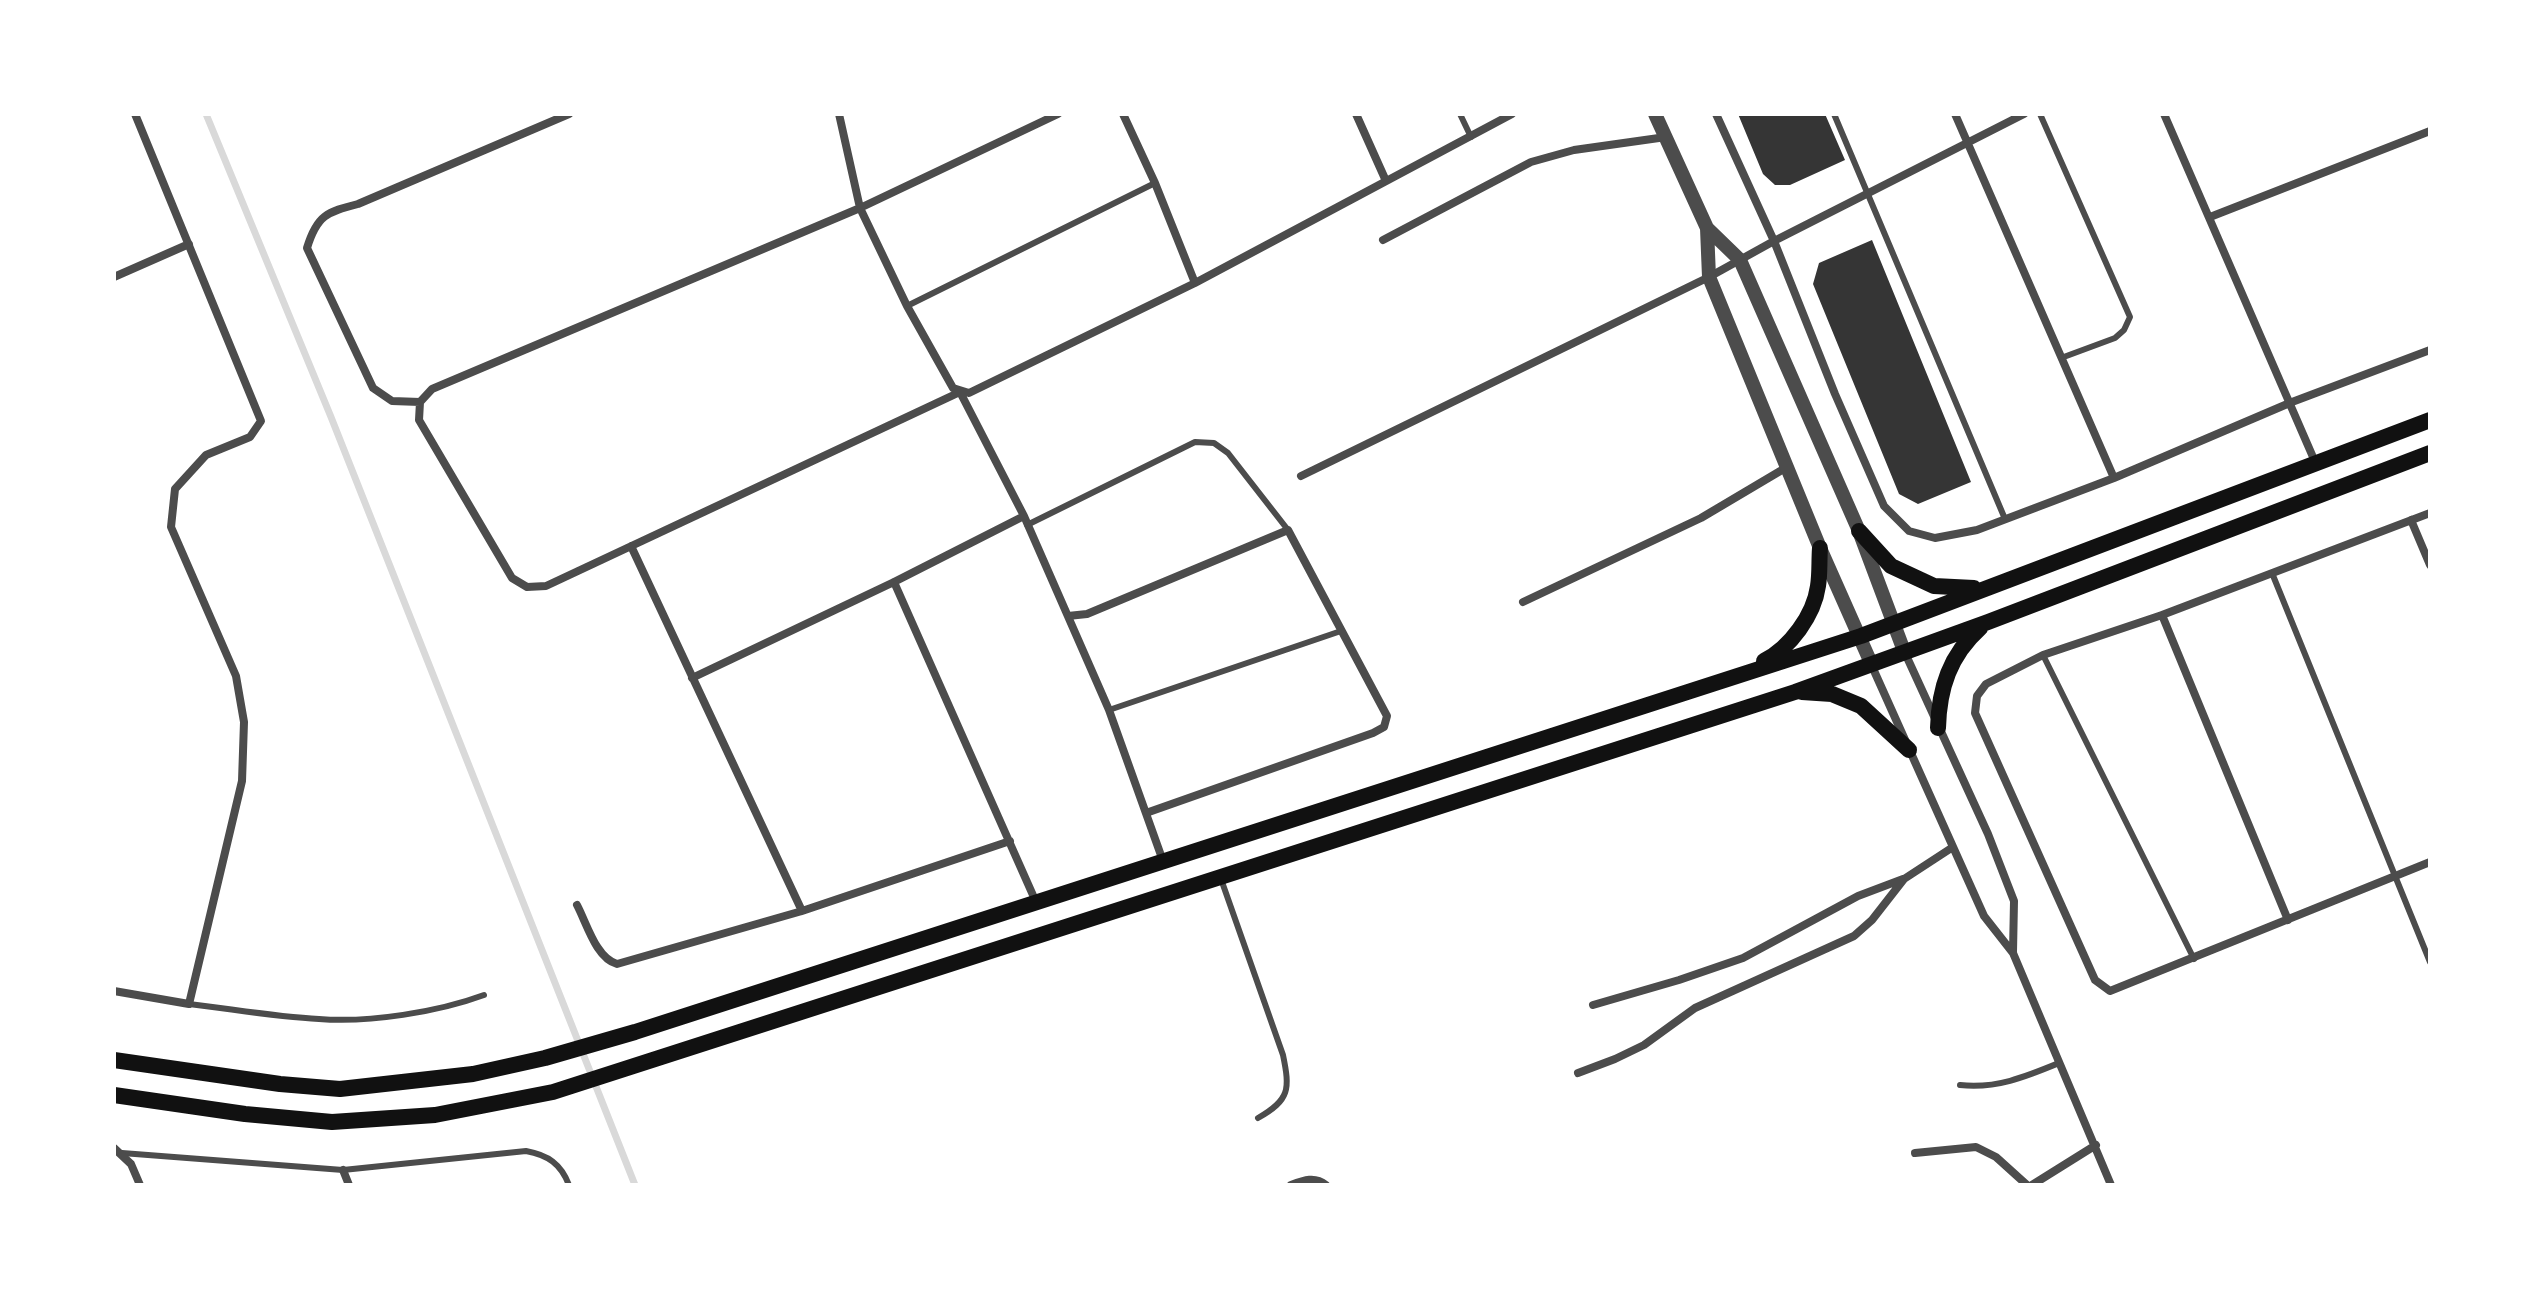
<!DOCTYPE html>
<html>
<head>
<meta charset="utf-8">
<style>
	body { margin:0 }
	#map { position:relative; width:2544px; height:1299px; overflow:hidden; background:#fff; font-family:"Fira Sans",sans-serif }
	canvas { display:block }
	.frame { position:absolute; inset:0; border:116px solid #fff; pointer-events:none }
</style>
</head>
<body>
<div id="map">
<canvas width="2544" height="1299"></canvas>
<div class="frame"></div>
</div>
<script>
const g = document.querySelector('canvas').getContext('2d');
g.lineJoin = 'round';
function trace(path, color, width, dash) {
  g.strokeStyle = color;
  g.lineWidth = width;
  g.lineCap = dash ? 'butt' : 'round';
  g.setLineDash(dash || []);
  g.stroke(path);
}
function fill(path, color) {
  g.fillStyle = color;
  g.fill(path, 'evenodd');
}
const stream = new Path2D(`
	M206 114 331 417 635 1185`);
const building = new Path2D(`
	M1738 114H1825L1845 160 1790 185H1775L1763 174Z
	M1872 240 1971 482 1918 504 1899 494 1813 284 1819 263Z`);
const service = new Path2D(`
	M1460 114 1471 137
	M1834 114 2005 519
	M2040 114 2130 317 2124 330 2115 338 2061 358
	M907 306 1155 183
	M1027 525 1195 442 1214 443 1228 453 1288 530
	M2272 573 2430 962
	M2043 655 2194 959
	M1109 710 1341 631
	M1221 879 1283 1055C1290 1089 1290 1100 1258 1118
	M189 1004C232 1009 276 1017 319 1019 369 1023 438 1012 484 995
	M1960 1085C1996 1089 2025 1077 2059 1063
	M122 1153 343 1170 526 1151C548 1155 561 1164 569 1185`);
const minor = new Path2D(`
	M839 114 860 208 907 306 953 388 969 393 1195 283 1512 114
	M1123 114 1155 183 1195 283
	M1356 114 1386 181
	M1716 114 1774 241 1835 394 1884 506 1909 531 1935 538 1977 530 2114 478 2292 402 2430 350
	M1955 114 2114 478
	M2164 114 2316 464
	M2210 217 2430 131
	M1383 240 1531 162 1574 150 1666 137
	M114 277 189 244
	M960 392 546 586 527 587 512 578 419 420 420 402 432 389 860 208 1058 114
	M960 392 1024 516 1109 710 1163 861
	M420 402 392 401 373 388 307 248C317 215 327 212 358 204L569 114
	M1301 476 1709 277 1774 241 2024 114
	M2430 513 2162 615 2043 655 1986 684 1977 696 1975 713 2095 980 2110 991 2430 862
	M2411 520 2430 565
	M631 546 802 911
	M894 582 1036 902
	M1523 602 1701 518 1787 467
	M2162 615 2288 920
	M1068 616 1087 614 1288 530 1387 716 1384 727 1373 733 1146 813
	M1905 653 1988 834 2014 901 2013 952
	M1871 664 1984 916 2013 953 2111 1185
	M692 678 894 582 1024 516
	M577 905C587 924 596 958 617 964L802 911 1010 841
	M114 991 189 1004 242 781 244 722 236 676 171 527 175 489 206 455 250 437 261 421 135 114
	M1593 1005 1679 980 1743 958 1858 896 1903 879
	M1578 1073 1615 1059 1644 1045 1695 1008 1854 936 1872 920 1904 879 1953 847
	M114 1148 131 1164 140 1185
	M1915 1153 1976 1147 1996 1157 2027 1185
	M343 1170 349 1185
	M1291 1185C1304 1180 1315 1176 1326 1185
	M2032 1185 2096 1145`);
const tertiary = new Path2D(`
	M1655 114 1707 228 1740 260 1859 531 1904 651
	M1707 228 1709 277 1820 548 1871 663`);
const secondary = new Path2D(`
	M1859 531 1891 566 1934 586 1974 588
	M1764 661C1790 648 1814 615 1818 586 1820 574 1819 561 1820 548
	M1802 692 1832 694 1861 706 1909 750
	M1938 728C1939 688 1950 655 1980 628
	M114 1060 280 1084 340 1089 473 1074 545 1058 635 1032 1861 636 2430 420
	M114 1095 245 1114 332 1122 435 1115 553 1092 1795 692 1988 622 2430 453`);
trace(stream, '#d9d9d9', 7);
fill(building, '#353535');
trace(service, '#4c4c4c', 6);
trace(minor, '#4c4c4c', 8);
trace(tertiary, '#4c4c4c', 14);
trace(secondary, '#111', 16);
</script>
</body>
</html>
